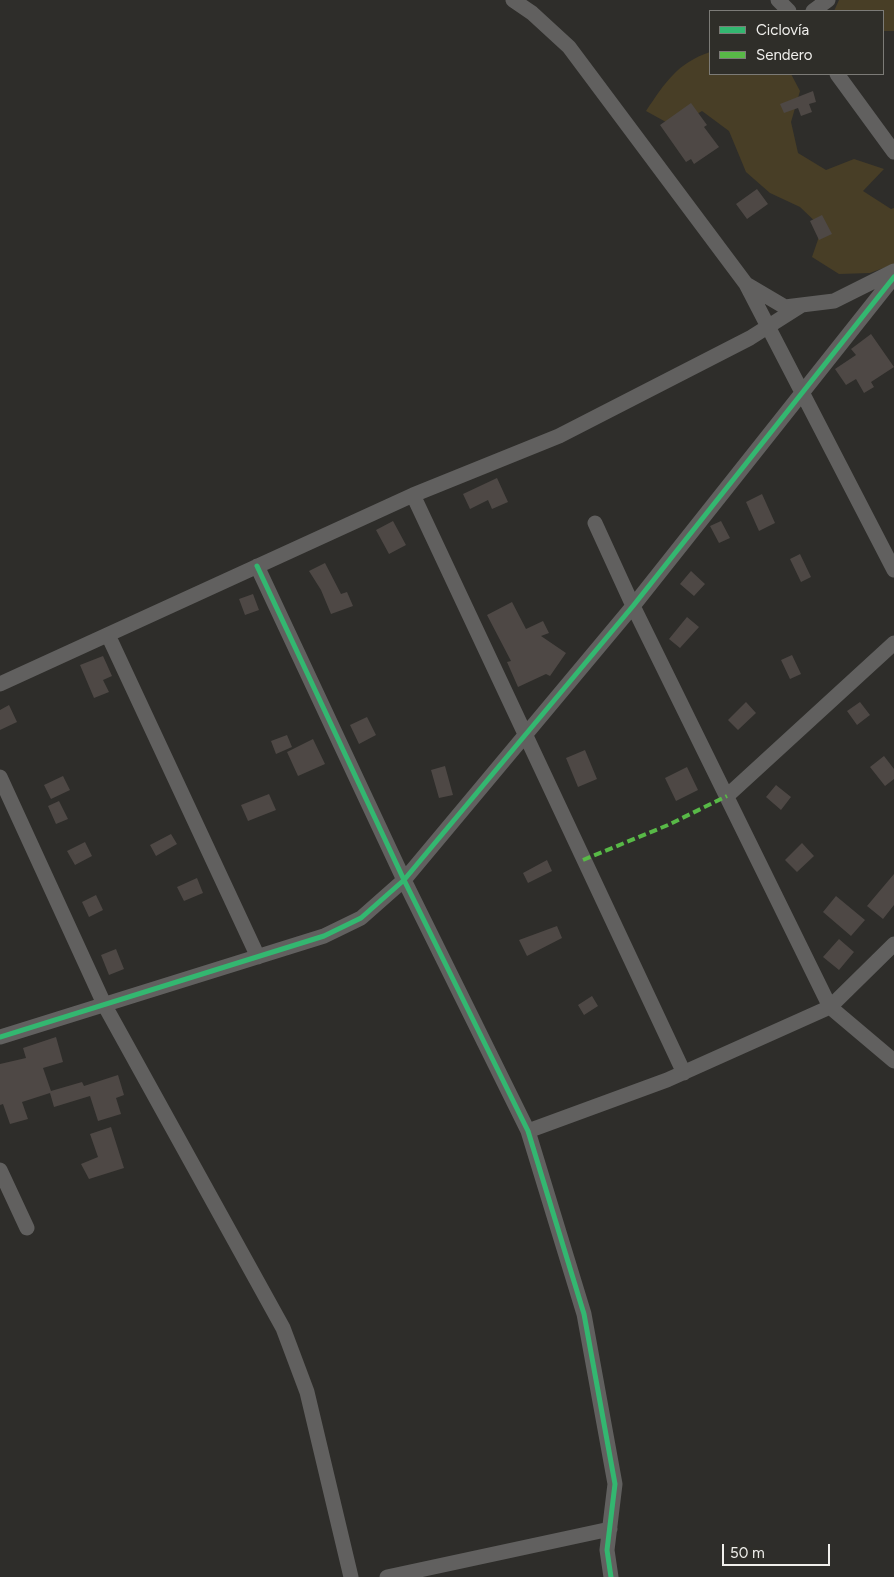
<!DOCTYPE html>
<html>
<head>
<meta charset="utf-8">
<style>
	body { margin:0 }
	#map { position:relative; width:894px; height:1577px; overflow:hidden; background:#2e2d2a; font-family:Figtree,sans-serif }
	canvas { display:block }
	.legend { position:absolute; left:709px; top:10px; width:175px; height:65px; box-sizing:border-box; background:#2f2e29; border:1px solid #7c7b77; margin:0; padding:6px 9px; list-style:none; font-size:15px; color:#f0efec }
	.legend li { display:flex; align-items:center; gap:10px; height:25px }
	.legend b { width:25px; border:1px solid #7c7b77 }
	.scale { position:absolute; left:722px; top:1544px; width:108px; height:22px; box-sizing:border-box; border:2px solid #f0efec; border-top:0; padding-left:6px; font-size:15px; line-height:18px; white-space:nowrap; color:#f0efec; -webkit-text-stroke:4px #2f2e29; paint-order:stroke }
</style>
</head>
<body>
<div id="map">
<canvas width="894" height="1577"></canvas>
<ul class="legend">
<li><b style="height:6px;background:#33b770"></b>Ciclovía</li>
<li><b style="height:6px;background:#58b947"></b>Sendero</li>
</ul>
<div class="scale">50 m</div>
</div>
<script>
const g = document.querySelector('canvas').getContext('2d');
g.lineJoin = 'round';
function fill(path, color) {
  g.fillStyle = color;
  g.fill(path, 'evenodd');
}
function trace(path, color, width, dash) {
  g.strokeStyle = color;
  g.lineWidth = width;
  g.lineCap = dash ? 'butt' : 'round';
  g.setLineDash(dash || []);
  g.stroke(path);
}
const green = new Path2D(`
	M839 0H894V31H883V11H834Z
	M710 52V74H791L800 91 791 122 798 153 826 170 854 159 884 169 863 191 891 209 894 208V264L870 273 839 274 812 257 822 228 800 207 770 193 746 172 729 131 702 111 675 127 646 111C665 83 677 63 710 52Z`);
const building = new Path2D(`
	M813 91 816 102 809 104 812 112 801 116 798 108 784 113 780 104Z
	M691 103 707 125 704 127 719 147 694 164 691 159 686 162 660 125Z
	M757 189 768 204 747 219 736 204Z
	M822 215 832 234 819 240 810 221Z
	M871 334 894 367 871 382 874 387 864 393 856 379 846 385 835 369 856 355 851 349Z
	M497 478 508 502 492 509 488 500 470 509 463 494Z
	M762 494 775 523 759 531 746 502Z
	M393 521 406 545 389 554 376 530Z
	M721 521 730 538 719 543 710 526Z
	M800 554 811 577 801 582 790 559Z
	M325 563 341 594 347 592 353 606 331 614 321 590 309 571Z
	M691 571 705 584 694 596 680 584Z
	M253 594 259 610 245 615 239 599Z
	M512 602 526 629 543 621 549 633 541 636 566 653 550 676 546 674 518 687 507 662 511 661 487 615Z
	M687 617 699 627 680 648 669 639Z
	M792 655 801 674 790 679 781 660Z
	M103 656 112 676 103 680 109 692 94 698 80 665Z
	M746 702 756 713 738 730 728 720Z
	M860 702 870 715 857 725 847 711Z
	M9 705 17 722 0 730V710Z
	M367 717 376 735 359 744 350 725Z
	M287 735 292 747 276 754 271 741Z
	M313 739 325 764 298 776 287 752Z
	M585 750 597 779 578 787 566 758Z
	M884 756 894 769V779L885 786 870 767Z
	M445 766 453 795 439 798 431 770Z
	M687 767 698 790 676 801 665 778Z
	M63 776 70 790 51 799 44 785Z
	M776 785 791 797 781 810 766 797Z
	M269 794 276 810 248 821 241 805Z
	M59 801 68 819 56 824 48 806Z
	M171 834 177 844 156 856 150 845Z
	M85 842 92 856 75 865 67 851Z
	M802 843 814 856 797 872 785 860Z
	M547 860 552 871 528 883 523 873Z
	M894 874V905L883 919 867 906Z
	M197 878 203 893 184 901 177 887Z
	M96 895 103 910 89 917 82 902Z
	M836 896 865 920 851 936 823 912Z
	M557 926 562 938 527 956 519 940Z
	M839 939 854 952 839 970 823 957Z
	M116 949 124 969 109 975 101 955Z
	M592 996 598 1006 584 1015 578 1005Z
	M56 1037 63 1062 43 1068 51 1091 82 1082 84 1086 118 1075 124 1095 116 1098 121 1114 98 1121 90 1096 54 1107 50 1093 22 1102 28 1119 10 1124 3 1104 0 1105V1064L26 1058 23 1048Z
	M111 1127 124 1168 89 1179 81 1164 98 1157 90 1134Z`);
const street = new Path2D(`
	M513 0 532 13 569 47 746 284 785 307 834 301 894 271
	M778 0 789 11
	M813 11 828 0
	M837 74 894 152
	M746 284 894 570
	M413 495 684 1073
	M595 523 633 606 830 1007 894 1061
	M257 566 404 880 528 1131 584 1314 615 1484 607 1550 611 1577
	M108 635 258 957
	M0 684 413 495 559 436 750 338 802 305
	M0 777 105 1006 283 1328 307 1392 351 1577
	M727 796 894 643
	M0 1037 324 936 361 918 404 880 633 606 894 277
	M528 1131 667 1080 830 1007 894 944
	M0 1170 27 1228
	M387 1577 610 1529`);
const quiet = new Path2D(`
	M583 860 668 825 727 796`);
const cycleway = new Path2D(`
	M257 566 404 880 528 1131 584 1314 615 1484 607 1550 611 1577
	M0 1037 324 936 361 918 404 880 633 606 894 277`);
fill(green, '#483e26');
fill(building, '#4e4845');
trace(street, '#61605f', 15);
trace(quiet, '#58b947', 4, [8, 4]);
trace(cycleway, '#33b770', 5);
</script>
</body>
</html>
